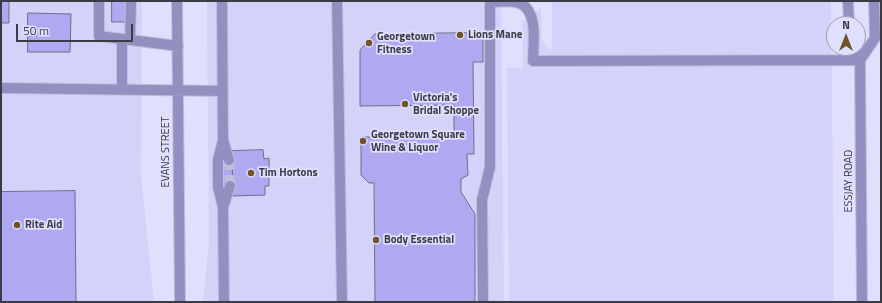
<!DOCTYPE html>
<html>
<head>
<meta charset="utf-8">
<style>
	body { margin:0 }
	#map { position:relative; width:882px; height:303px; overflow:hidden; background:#e0dffe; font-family:"Titillium Web",sans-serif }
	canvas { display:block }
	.frame { position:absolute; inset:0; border:2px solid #3b3b47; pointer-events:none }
	.north { position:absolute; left:826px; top:16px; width:40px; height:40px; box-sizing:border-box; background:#e0dffe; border:1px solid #9e9db5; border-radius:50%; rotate:0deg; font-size:11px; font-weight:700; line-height:16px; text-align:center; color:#3b3b47 }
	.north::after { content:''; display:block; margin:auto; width:14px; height:18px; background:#705427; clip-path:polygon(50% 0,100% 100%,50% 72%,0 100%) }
	.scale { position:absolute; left:16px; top:24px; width:117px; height:18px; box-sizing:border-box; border:2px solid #3b3b47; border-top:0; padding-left:5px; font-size:12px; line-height:14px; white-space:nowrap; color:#3b3b47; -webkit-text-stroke:3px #e0dffe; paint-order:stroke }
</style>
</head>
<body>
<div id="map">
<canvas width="882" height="303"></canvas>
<div class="frame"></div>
<div class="north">N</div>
<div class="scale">50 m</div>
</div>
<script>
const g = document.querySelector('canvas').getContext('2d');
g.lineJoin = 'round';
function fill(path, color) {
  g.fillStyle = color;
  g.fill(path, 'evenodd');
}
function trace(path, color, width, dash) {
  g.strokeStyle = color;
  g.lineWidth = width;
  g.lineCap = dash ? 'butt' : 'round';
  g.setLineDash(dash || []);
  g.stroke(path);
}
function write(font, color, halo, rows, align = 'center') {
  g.font = font + ' "Titillium Web",sans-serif';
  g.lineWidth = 3.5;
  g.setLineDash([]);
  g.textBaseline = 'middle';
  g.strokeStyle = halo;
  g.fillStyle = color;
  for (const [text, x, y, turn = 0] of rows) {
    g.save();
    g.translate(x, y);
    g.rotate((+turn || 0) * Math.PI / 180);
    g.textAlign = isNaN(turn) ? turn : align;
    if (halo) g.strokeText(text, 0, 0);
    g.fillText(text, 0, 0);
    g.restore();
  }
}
const built = new Path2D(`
	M1 1H142L141 176 154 302H1Z
	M207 1H501L504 302H203L209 244Z
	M552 1H831L834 302H509L507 68H523L522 21 541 8 542 39 546 46 552 50Z`);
const building = new Path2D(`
	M1 1H9V23H1Z
	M112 1H127L128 22H112Z
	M28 13 71 14 70 52H28Z
	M483 33V62H473L474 154H467L468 175 461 179V192L475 214V302H375L374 183H369L361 175V137H454V105L360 106V50L375 34Z
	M263 150 264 159 269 158V186H265V195L233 196 232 151Z
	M223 160H232L233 186H223Z
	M75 191 76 302H1V192Z`);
const minorTunnel = new Path2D(`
	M229 160 230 186`);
const minor = new Path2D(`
	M99 1V36L178 46
	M177 1 180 302
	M222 1 223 140 218 160V187L223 207 224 302
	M337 1 342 302
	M848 1 849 24
	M490 2C499 2 510 0 519 3 539 10 533 45 533 61L860 60
	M122 39V90
	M130 40 131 1
	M854 48 860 60 862 302
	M860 60 875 38 874 1
	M1 88 223 91
	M223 140 229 160
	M223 207 230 186
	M483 302 482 200 490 167V1`);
const markers = [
	[460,35,4,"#705427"],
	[369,43,4,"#705427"],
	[405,104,4,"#705427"],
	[363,141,4,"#705427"],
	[251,173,4,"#705427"],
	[17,225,4,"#705427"],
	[376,240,4,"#705427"]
];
const poiNames = [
	["Lions Mane",468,35],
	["Georgetown",377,37],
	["Fitness",377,50],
	["Victoria's",413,98],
	["Bridal Shoppe",413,111],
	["Georgetown Square",371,135],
	["Wine & Liquor",371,148],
	["Tim Hortons",259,173],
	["Rite Aid",25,225],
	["Body Essential",384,240]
];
const streetNames = [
	["EVANS STREET",166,152,-90],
	["ESSJAY ROAD",849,181,-90]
];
fill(built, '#d3d2f8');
fill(building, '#afa9f2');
trace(building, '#6f6e89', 1);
trace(minorTunnel, '#bfbed9', 10, [10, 5]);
trace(minor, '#bfbed9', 12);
trace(minor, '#9390c1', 10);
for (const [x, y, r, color] of markers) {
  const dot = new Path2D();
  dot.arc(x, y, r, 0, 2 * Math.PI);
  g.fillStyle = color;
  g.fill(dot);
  trace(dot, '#e0dffe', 1.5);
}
write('bold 11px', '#3b3b47', '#e0dffe', poiNames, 'left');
write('11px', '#3b3b47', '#e0dffe', streetNames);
</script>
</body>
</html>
